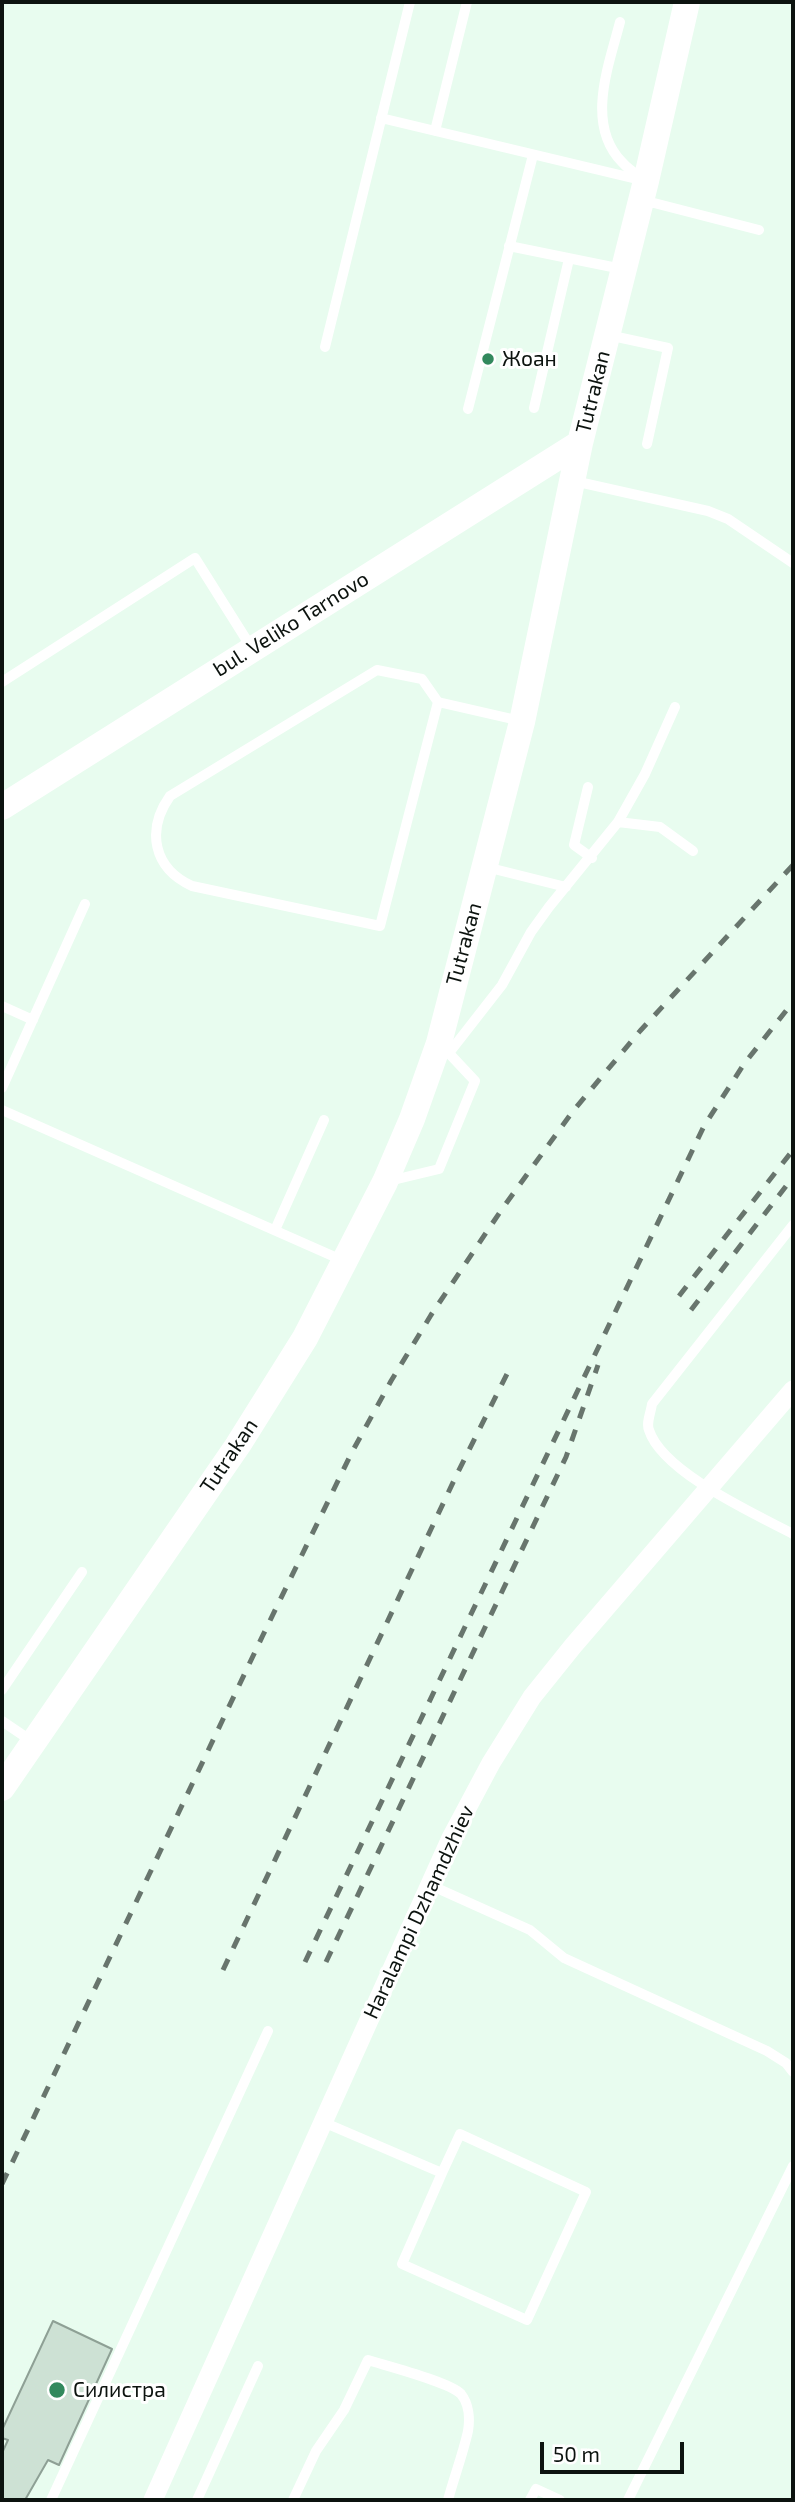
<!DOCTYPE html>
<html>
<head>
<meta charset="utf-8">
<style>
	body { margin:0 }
	#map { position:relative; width:795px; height:2502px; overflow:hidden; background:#e8fcef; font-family:"Exo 2",sans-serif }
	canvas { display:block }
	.frame { position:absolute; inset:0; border:4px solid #0c130f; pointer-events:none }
	.scale { position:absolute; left:540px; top:2442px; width:144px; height:32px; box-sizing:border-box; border:4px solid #0c130f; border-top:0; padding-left:9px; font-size:21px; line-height:24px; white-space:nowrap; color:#0c130f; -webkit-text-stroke:5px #fff; paint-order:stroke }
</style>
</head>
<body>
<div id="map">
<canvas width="795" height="2502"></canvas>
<div class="frame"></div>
<div class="scale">50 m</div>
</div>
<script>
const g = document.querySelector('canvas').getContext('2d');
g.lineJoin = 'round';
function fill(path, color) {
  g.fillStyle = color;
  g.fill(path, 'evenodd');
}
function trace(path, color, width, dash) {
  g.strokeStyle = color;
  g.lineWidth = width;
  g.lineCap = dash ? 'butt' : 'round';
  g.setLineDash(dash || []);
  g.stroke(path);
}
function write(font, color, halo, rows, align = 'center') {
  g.font = font + ' "Exo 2",sans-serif';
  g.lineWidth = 6;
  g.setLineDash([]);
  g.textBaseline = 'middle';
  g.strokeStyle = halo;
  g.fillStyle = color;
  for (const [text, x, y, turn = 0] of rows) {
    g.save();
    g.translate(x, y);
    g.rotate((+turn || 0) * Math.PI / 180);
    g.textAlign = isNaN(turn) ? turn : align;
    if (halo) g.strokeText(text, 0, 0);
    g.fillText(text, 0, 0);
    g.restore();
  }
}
const building = new Path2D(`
	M53 2321 112 2349 59 2465 48 2460 25 2500H2V2453L8 2440 2 2438V2430Z`);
const lane = new Path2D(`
	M620 22C609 65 585 124 622 162 628 169 636 174 643 179
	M381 118 645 181
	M435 131 467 2
	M643 203H654L759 230
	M509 246 622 269
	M608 335 668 348 647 444
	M325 347 410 2
	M534 408 569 259
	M468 409 533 155
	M574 481 708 511 728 519 793 563
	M2 682 195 558 251 647
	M438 702 422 679 377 670 170 796C146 830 153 868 192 886L380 926 438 702 521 721
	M588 787 574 845 592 858
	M618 822 660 827 693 851
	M486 867 566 887
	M2 1006 33 1020
	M449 1053 502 985 531 932 549 907 618 822 645 774 675 707
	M2 1088 85 904
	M2 1110 344 1261
	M389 1181 439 1169 475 1081 444 1048
	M793 1225 652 1404C651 1412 646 1423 649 1430 662 1472 755 1514 793 1534
	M275 1230 324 1120
	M2 1690 82 1572
	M2 1721 33 1742
	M430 1885 530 1930 564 1958 767 2051 786 2063 793 2072
	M323 2122 442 2173 460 2134 586 2192 527 2320 402 2264 442 2173
	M51 2500 268 2031
	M197 2500 258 2366
	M293 2500 316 2451 344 2410 368 2360C387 2366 450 2382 461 2394 469 2404 470 2419 468 2431 463 2454 454 2477 448 2500
	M530 2500 536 2489 560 2500
	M628 2500 793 2166`);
const street = new Path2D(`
	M153 2500 451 1838 491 1763 532 1697 573 1646 793 1390`);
const secondary = new Path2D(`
	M2 807 580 443
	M2 1788 238 1445 305 1338 385 1182 412 1119 439 1043 522 722 580 443 646 181 687 2`);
const rail = new Path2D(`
	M679 1296 793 1150
	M691 1310 793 1177
	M305 1962 704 1126 744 1064 793 1002
	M326 1962 566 1457 598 1365
	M223 1970 457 1474 508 1372
	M2 2184 263 1635 352 1452 391 1381 431 1315 502 1209 573 1111 640 1031 793 865`);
const markers = [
	[488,359,7,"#32895d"],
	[57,2390,9,"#32895d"]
];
const poiNames = [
	["Жоан",502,359],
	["Силистра",73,2390]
];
const streetNames = [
	["Tutrakan",593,392,-76],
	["bul. Veliko Tarnovo",291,624,-32],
	["Tutrakan",464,944,-75],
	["Tutrakan",229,1456,-56],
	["Haralampi Dzhamdzhiev",419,1912,-65]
];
fill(building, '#cde1d4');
trace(building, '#8ea095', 2);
trace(lane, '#fff', 10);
trace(street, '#fff', 19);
trace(secondary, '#fff', 26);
trace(rail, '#68756d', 5, [12, 12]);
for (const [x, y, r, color] of markers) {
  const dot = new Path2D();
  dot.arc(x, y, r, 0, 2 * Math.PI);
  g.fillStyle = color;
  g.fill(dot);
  trace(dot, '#fff', 2.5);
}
write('21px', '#0c130f', '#fff', poiNames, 'left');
write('21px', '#0c130f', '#fff', streetNames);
</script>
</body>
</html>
